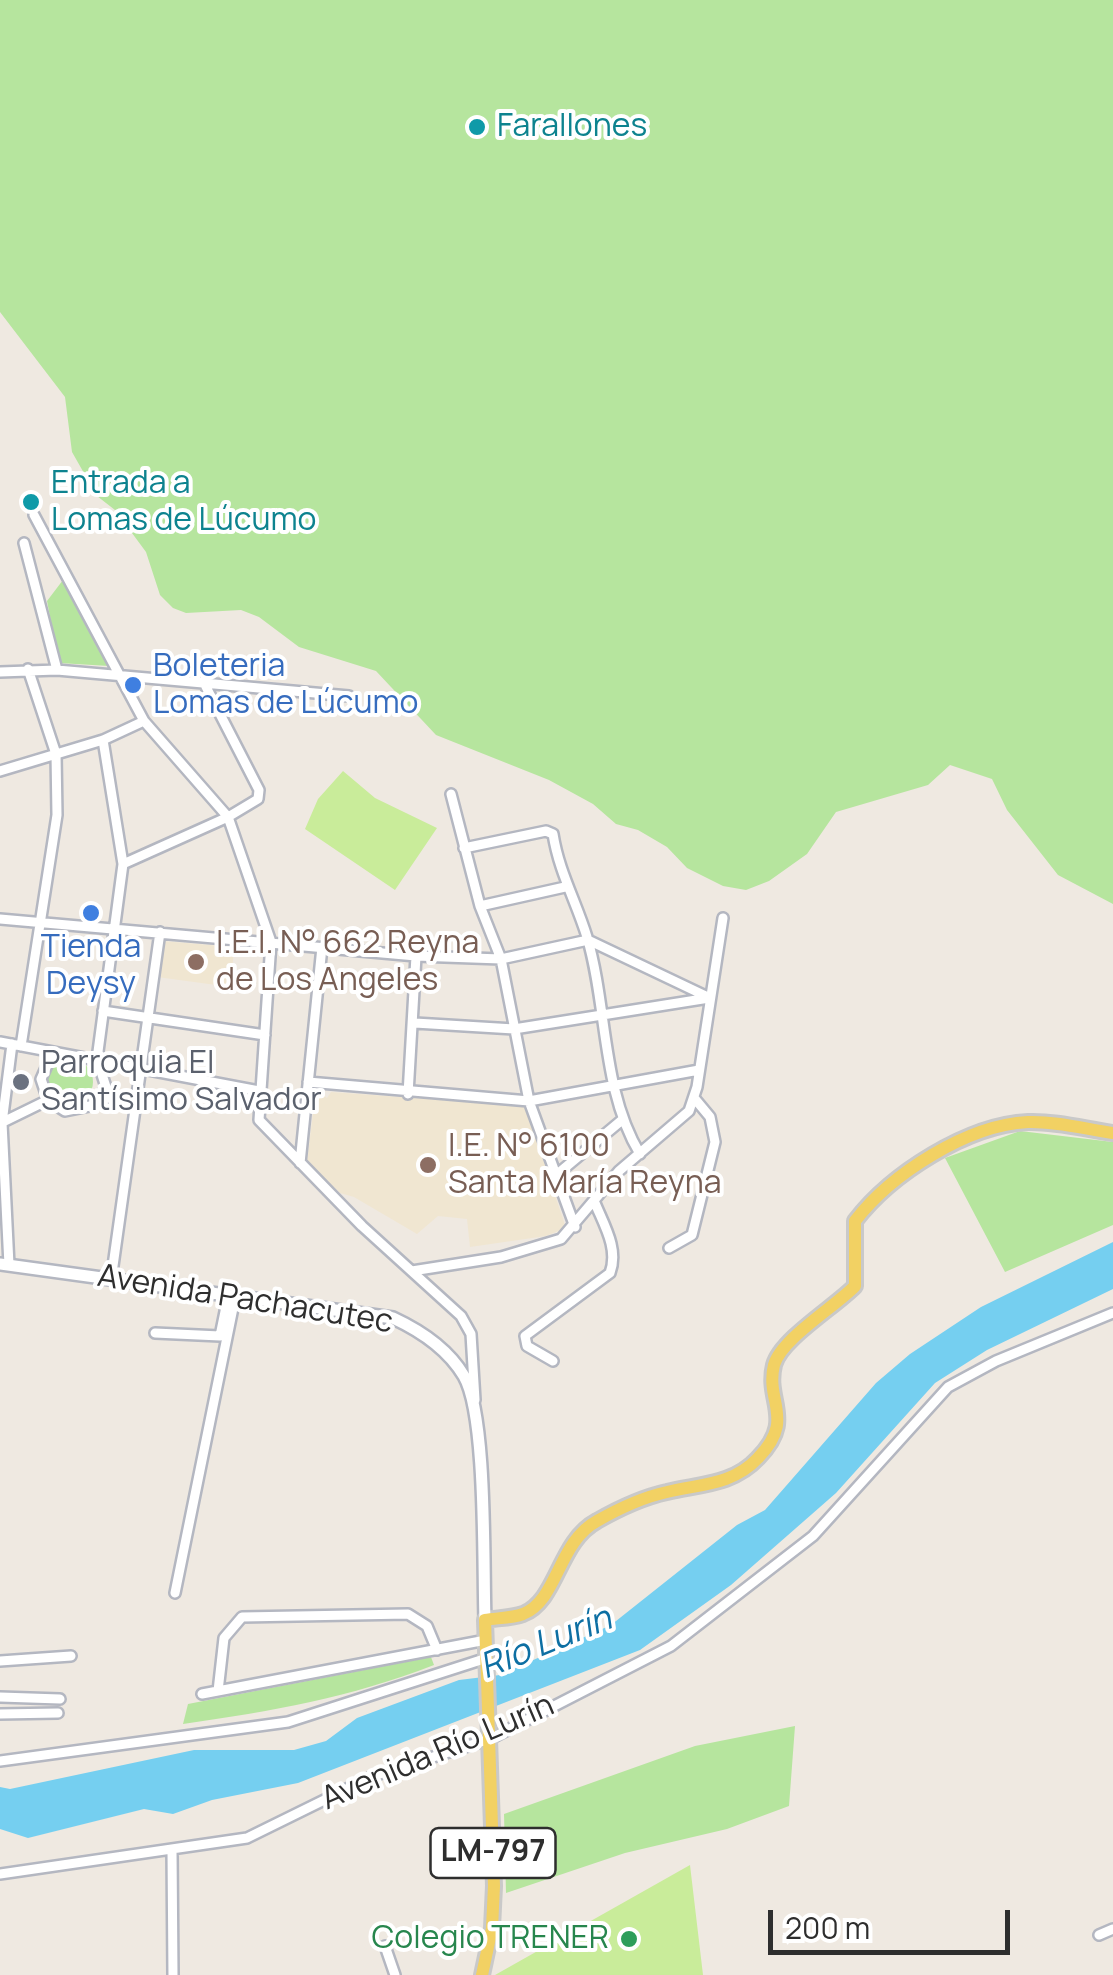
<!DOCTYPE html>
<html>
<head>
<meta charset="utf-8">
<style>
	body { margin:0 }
	#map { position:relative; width:1113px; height:1975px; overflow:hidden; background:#efe9e1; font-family:Manrope,sans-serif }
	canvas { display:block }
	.scale { position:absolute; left:768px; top:1910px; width:242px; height:45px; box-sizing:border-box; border:5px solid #2e2e2e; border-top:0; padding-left:12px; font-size:30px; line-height:35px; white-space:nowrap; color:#2e2e2e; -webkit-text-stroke:8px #fff; paint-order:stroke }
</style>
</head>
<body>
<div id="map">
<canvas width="1113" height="1975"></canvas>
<div class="scale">200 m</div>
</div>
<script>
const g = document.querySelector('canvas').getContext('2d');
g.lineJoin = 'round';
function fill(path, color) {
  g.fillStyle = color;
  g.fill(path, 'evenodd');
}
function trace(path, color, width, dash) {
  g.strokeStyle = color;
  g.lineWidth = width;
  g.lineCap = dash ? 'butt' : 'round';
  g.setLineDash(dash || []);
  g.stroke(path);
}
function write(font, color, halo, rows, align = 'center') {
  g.font = font + ' Manrope,sans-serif';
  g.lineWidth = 8;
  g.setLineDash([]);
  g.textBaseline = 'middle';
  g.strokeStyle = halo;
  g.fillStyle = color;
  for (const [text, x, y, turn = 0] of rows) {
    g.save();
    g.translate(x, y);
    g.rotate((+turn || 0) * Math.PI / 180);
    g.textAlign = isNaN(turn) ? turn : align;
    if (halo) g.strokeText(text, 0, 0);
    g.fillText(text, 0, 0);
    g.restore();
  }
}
const education = new Path2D(`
	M162 941 234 947 231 987 157 977Z
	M316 1089 327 1098 331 1092 525 1106 566 1228 546 1236 470 1247 467 1219 438 1216 417 1234 354 1197 340 1193 307 1162Z`);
const green = new Path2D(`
	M0 0H1113V904L1058 875 1007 810 992 779 950 765 928 785 836 812 807 854 769 881 746 890 723 886 687 868 667 847 638 830 616 824 593 804 549 780 436 735 376 671 299 647 259 617 241 610 186 613 173 608 160 595 146 552 115 510 97 496 72 452 65 397 0 312Z
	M63 580 110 664 109 666 59 663 47 601Z
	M47 1082a23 23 0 1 1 46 0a23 23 0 1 1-46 0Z
	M1020 1131 1113 1142V1225L1005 1272 945 1158Z
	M431 1657 434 1665C349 1698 273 1711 183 1724L188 1704Z
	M795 1726 789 1806 727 1829 625 1853 506 1893 504 1814 695 1746Z`);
const pitch = new Path2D(`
	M343 771 375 798 437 828 395 890 305 829 318 799Z
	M690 1865 703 1975H495Z`);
const water = new Path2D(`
	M1113 1242V1289L987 1350 935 1383 836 1493 731 1585 640 1650 298 1783 212 1800 173 1814 144 1809 28 1838 0 1829V1787L10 1789 194 1750H294L326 1741 357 1718 459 1680 500 1675 611 1625 737 1525 765 1510 876 1383 910 1354 981 1307Z`);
const minor = new Path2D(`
	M34 515 144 721 228 817 271 942 259 1120 362 1226 461 1316 471 1334 475 1400
	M24 543 57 670
	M0 672 57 670 349 696
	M0 771 103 740 144 721
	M451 794 480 906 501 959 529 1101 575 1227
	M464 848 546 831 553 834C559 872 576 901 587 937 608 1008 601 1089 640 1154
	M123 864 228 817 258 799 259 790 203 681
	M480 906 565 887
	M0 919 416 956 501 959 588 940 710 998
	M103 1011 265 1035
	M415 1023 514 1029 709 998
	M0 1042 259 1091
	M21 1046 57 815 56 754 28 669
	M53 1052 41 1079 48 1100 65 1111 95 1105 106 1087 97 1059 123 864 103 740
	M308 1082 529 1101 699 1070
	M408 1094 416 956
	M102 1097 134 1102
	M1 1123 48 1100
	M300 1163 322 947
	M555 1176 622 1120
	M669 1248 692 1235 715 1142 710 1117 695 1099
	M9 1265 2 1123 12 1044
	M412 1271 501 1257 561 1239 619 1171 689 1111 697 1087 723 918
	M111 1280 160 932
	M155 1333 220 1336 228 1297
	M553 1361 527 1346 525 1336 610 1273C619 1249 604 1225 595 1203
	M175 1593 235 1298
	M0 1661 71 1656
	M218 1691 224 1638 242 1617 408 1614 427 1626 437 1650
	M202 1694 486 1640
	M0 1697 60 1699
	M0 1714 58 1713
	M0 1761 288 1722 487 1658
	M172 1850 173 1975
	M0 1874 247 1838 373 1776 490 1739 671 1646 813 1536 948 1387 996 1361 1113 1313
	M1099 1935 1113 1929
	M385 1946 395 1975`);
const secondary = new Path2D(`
	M0 1264 393 1318C421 1331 448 1349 464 1376 487 1415 483 1567 485 1620`);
const primary = new Path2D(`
	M482 1975 492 1928 494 1886 485 1620C497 1618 512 1618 523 1614 558 1600 558 1542 597 1521 618 1509 644 1497 667 1492 700 1484 733 1485 758 1458 796 1419 765 1402 774 1365 781 1339 836 1306 855 1286V1221C891 1174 967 1125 1028 1122 1056 1121 1085 1129 1113 1133`);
const markers = [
	[477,127,10,"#0f9aa8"],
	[31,502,10,"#0f9aa8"],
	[133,685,10,"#3f7fe0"],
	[91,913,10,"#3f7fe0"],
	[196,962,10,"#8d6e63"],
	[21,1082,10,"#6b7280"],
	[428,1165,10,"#8d6e63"],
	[629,1939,10,"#2e9e5b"]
];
const shields = [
	[493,1853,125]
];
const shieldNames = [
	["LM-797",493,1853]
];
const cultureNames = [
	["Farallones",497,127],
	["Entrada a",51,484],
	["Lomas de Lúcumo",51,521]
];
const shopNames = [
	["Boleteria",153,667],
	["Lomas de Lúcumo",153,704],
	["Tienda",91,948,"center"],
	["Deysy",91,985,"center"]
];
const educationNames = [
	["I.E.I. N° 662 Reyna",216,944],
	["de Los Angeles",216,981],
	["I.E. N° 6100",448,1147],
	["Santa María Reyna",448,1184]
];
const worshipNames = [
	["Parroquia El",41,1064],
	["Santísimo Salvador",41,1101]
];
const streetNames = [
	["Avenida Pachacutec",245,1300,9],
	["Avenida Río Lurín",438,1753,-23]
];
const leisureNames = [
	["Colegio TRENER",609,1939]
];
const waterNames = [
	["Río Lurín",546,1644,-22]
];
fill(education, '#f0e6d1');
fill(green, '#b6e59e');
fill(pitch, '#c9ec9a');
fill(water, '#75cff0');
trace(minor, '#b4b7c1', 14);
trace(secondary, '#b4b7c1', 16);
trace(primary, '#c9c9c9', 18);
trace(minor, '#fff', 9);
trace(secondary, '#fff', 11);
trace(primary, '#f2d163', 12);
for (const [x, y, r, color] of markers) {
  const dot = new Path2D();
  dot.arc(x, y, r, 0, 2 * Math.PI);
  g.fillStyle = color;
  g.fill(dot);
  trace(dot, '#fff', 4);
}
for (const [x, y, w] of shields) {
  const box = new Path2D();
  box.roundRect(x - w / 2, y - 25, w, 50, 8);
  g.fillStyle = '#fff';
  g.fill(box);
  trace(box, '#2e2e2e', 2.5);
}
write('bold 30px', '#2e2e2e', null, shieldNames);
write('32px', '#0d838f', '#fff', cultureNames, 'left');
write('32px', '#366cbe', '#fff', shopNames, 'left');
write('32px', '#785e54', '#fff', educationNames, 'left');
write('32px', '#5b616d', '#fff', worshipNames, 'left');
write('32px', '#2e2e2e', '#fff', streetNames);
write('32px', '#27864d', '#fff', leisureNames, 'right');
write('italic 35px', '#0d6fa3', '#fff', waterNames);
</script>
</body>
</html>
